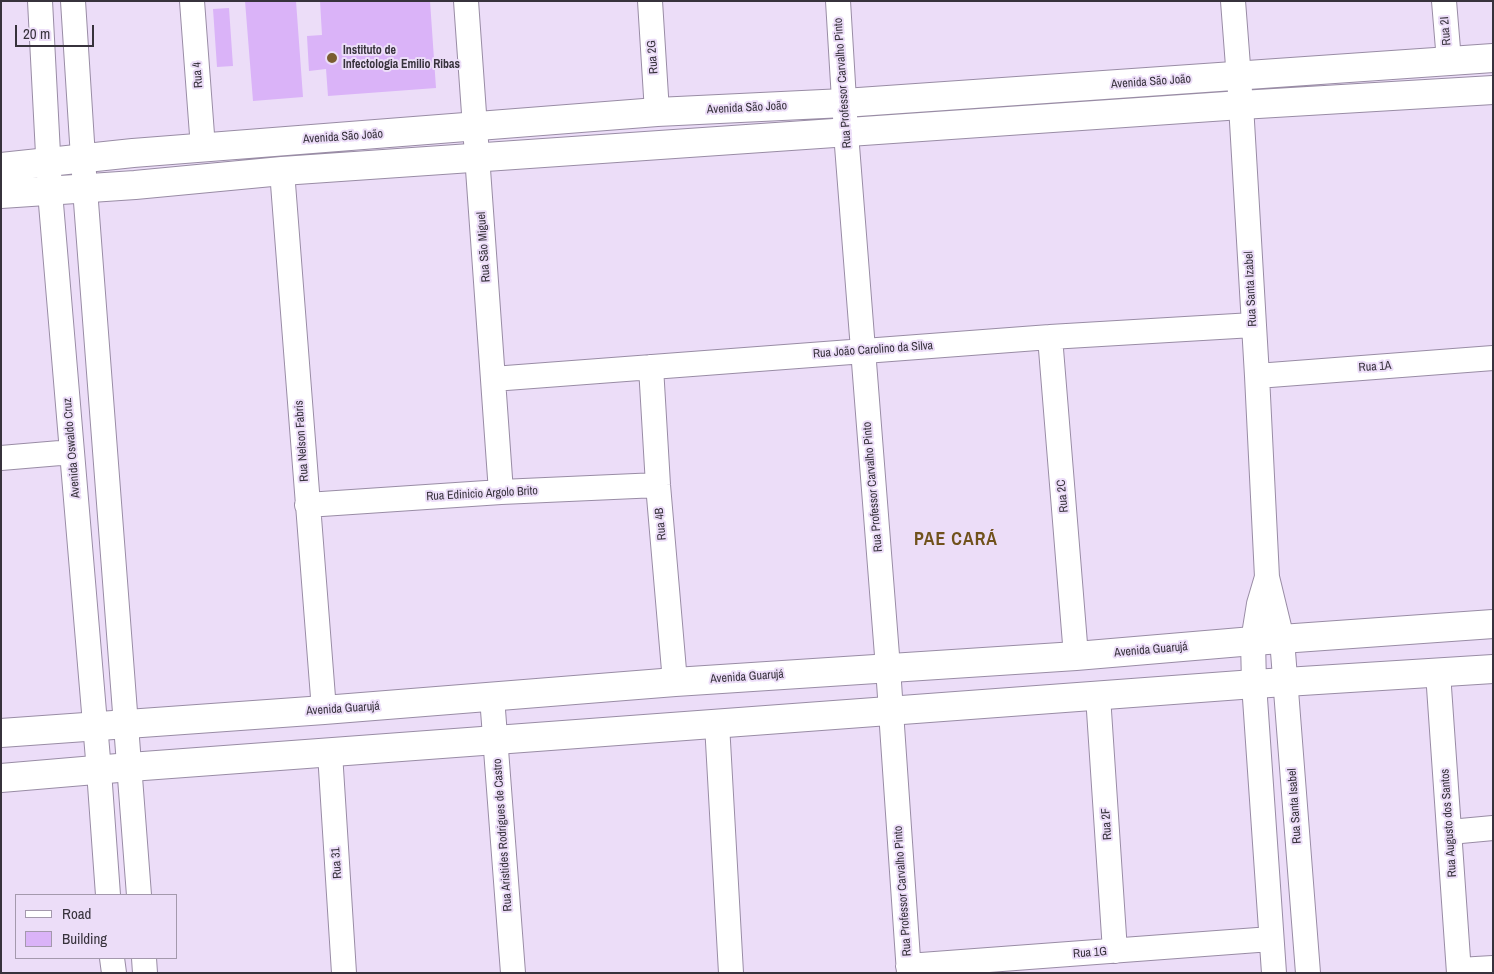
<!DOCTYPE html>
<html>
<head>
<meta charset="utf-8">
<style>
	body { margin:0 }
	#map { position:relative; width:1494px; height:974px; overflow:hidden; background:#ecddf8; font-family:"Archivo Narrow",sans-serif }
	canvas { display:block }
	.frame { position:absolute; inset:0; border:2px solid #37323c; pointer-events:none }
	.legend { position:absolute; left:15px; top:894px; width:162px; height:65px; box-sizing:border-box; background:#ecddf8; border:1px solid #a499ad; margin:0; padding:6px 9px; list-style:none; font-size:15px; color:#37323c }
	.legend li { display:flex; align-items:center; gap:10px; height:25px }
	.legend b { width:25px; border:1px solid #a499ad }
	.scale { position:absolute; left:15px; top:25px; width:79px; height:22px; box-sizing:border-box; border:2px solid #37323c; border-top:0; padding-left:6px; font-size:15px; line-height:18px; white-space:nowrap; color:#37323c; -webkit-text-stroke:4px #ecddf8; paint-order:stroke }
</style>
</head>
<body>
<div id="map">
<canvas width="1494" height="974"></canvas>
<div class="frame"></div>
<ul class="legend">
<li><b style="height:6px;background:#fff"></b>Road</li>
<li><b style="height:14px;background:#dab3f8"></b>Building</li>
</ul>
<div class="scale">20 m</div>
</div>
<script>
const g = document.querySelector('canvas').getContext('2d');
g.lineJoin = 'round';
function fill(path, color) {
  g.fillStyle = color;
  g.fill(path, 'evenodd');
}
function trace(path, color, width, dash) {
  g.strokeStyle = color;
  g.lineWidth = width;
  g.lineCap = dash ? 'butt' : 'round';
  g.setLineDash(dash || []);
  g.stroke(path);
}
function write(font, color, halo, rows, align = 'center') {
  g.font = font + ' "Archivo Narrow",sans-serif';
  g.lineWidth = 4;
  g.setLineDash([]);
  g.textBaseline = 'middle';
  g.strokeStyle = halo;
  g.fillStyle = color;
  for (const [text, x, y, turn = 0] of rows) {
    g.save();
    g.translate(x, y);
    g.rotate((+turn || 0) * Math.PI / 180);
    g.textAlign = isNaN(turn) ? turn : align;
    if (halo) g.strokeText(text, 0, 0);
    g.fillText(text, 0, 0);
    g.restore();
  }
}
const building = new Path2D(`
	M245 1H296L303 97 253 101Z
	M320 1H430L436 88 328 96 326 69 309 71 307 36 322 35Z
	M229 8 233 66 217 67 213 9Z`);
const street = new Path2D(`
	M40 1 50 192 99 771 108 895
	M73 1 85 189 139 895
	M192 1 203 148
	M466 1 501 492
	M650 1 657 112
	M838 1 846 133 888 668 909 973
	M1233 1 1241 105 1257 376 1267 577 1282 639 1308 973
	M1444 1 1449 61
	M282 171 324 710
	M1050 337 1076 656
	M651 367 658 485 675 682
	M1257 376 1493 358
	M493 379 1050 337 1253 325
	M1 458 72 452
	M307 505 501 492 658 485
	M1267 577 1259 604 1253 641 1254 684 1274 973
	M1438 673 1459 973
	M1098 696 1115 951
	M492 697 513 973
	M717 724 731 973
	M330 753 344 973
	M1450 832 1493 828
	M112 958 114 973
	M144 958 145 973
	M908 966 1271 939
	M1459 970 1493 968`);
const secondary = new Path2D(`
	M1 167 133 153 657 112 844 103 1493 58
	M1 194 135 185 282 171 1241 105 1493 90
	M1 733 324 710 675 682 1076 656 1253 641 1493 624
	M1 778 130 767 1254 684 1493 669`);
const markers = [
	[332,58,6,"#7a5d31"]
];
const streetNames = [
	["Rua 2I",1446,31,-95],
	["Rua 2G",653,57,-94],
	["Rua 4",198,75,-94],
	["Avenida São João",1151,82,-4],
	["Rua Professor Carvalho Pinto",843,83,-94],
	["Avenida São João",747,108,-3],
	["Avenida São João",343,137,-4],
	["Rua São Miguel",484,247,-94],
	["Rua Santa Izabel",1251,289,-93],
	["Rua João Carolino da Silva",873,350,-4],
	["Rua 1A",1375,367,-4],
	["Rua Nelson Fabris",302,441,-94],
	["Avenida Oswaldo Cruz",72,448,-95],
	["Rua Professor Carvalho Pinto",873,487,-95],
	["Rua Edinicio Argolo Brito",482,494,-3],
	["Rua 2C",1063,496,-95],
	["Rua 4B",661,524,-95],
	["Avenida Guarujá",1151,650,-5],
	["Avenida Guarujá",747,677,-4],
	["Avenida Guarujá",343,709,-4],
	["Rua Santa Isabel",1295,806,-94],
	["Rua Augusto dos Santos",1449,823,-94],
	["Rua 2F",1107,824,-94],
	["Rua Aristides Rodrigues de Castro",503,835,-94],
	["Rua 31",337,863,-94],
	["Rua Professor Carvalho Pinto",903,891,-94],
	["Rua 1G",1090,953,-4]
];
const poiNames = [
	["Instituto de",343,51],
	["Infectologia Emilio Ribas",343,65]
];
const districtNames = [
	["PAE CARÁ",956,540]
];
fill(building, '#dab3f8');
trace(street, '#998ca5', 26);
trace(secondary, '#998ca5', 30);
trace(street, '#fff', 24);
trace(secondary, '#fff', 28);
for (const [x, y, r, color] of markers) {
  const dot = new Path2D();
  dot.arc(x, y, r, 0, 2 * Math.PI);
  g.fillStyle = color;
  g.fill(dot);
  trace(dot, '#ecddf8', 2);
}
write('12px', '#37323c', '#ecddf8', streetNames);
write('bold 12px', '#37323c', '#ecddf8', poiNames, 'left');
g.letterSpacing = '1px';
write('bold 18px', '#70511c', '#ecddf8', districtNames);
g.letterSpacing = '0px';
</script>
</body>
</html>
